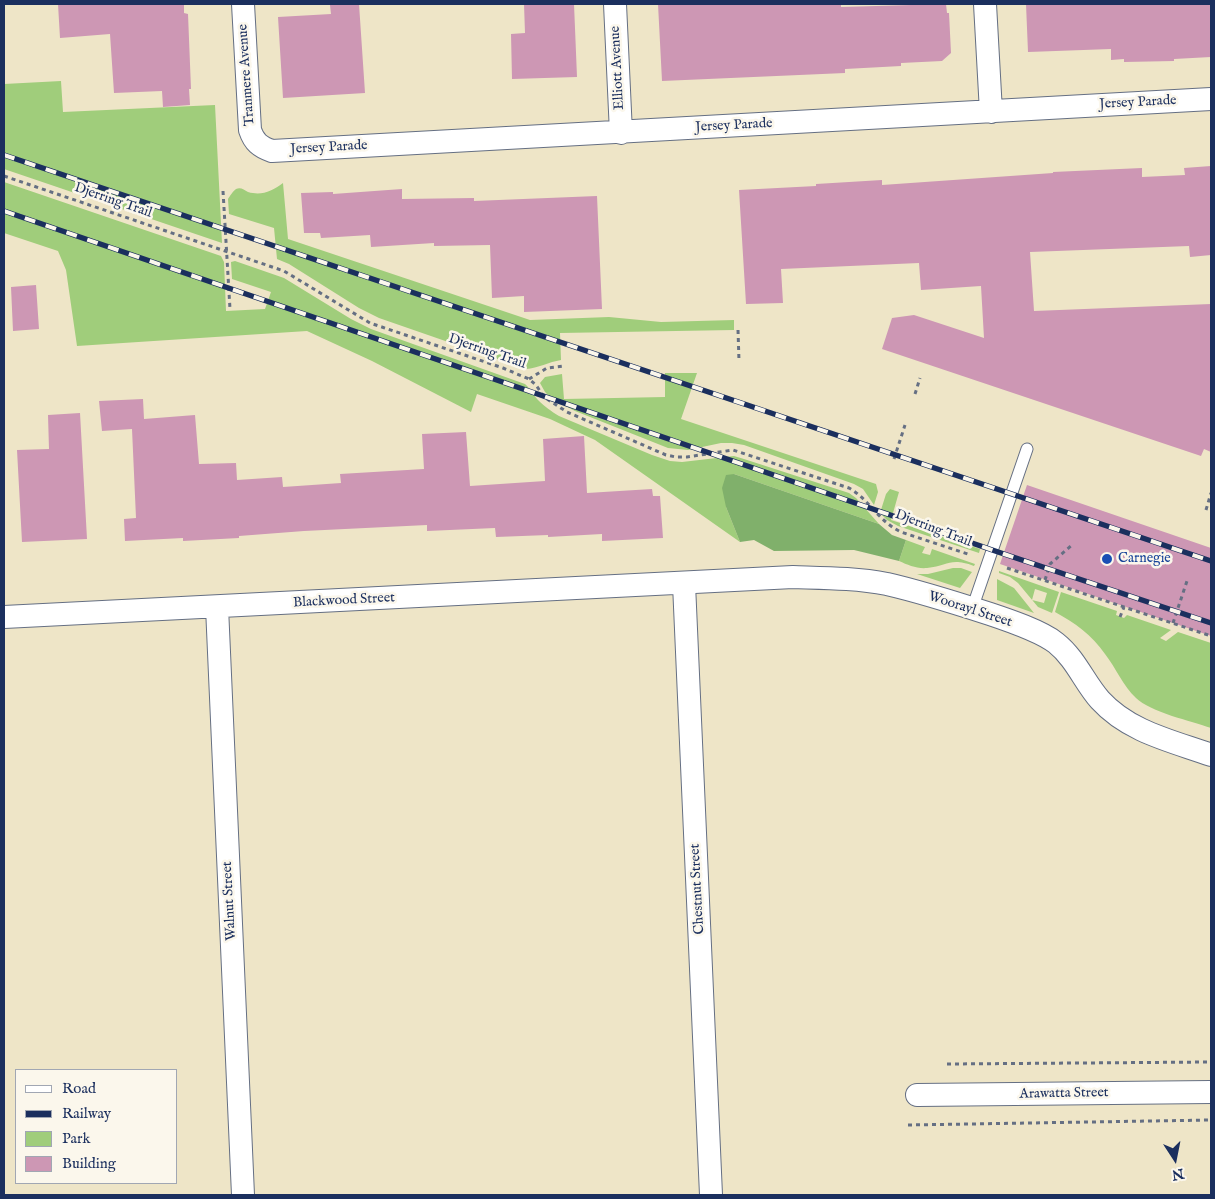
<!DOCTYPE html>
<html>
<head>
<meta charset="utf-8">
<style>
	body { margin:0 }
	#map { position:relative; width:1215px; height:1199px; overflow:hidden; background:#eee5c7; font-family:"IM FELL English",serif }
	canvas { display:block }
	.frame { position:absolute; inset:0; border:5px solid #1b2f5e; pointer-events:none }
	.legend { position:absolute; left:15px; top:1069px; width:162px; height:115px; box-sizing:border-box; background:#fbf7ec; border:1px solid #a1a7b3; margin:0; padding:6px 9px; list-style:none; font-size:15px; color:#1b2f5e }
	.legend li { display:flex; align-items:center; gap:10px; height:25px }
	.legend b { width:25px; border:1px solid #a1a7b3 }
	.north { position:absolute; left:1150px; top:1134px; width:50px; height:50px; -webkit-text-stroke:4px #fbf7ec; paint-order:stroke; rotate:169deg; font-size:14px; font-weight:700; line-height:20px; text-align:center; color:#1b2f5e }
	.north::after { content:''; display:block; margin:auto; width:18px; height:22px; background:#1b2f5e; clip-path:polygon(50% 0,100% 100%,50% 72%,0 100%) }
</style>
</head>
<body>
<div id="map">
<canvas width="1215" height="1199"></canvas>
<div class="frame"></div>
<ul class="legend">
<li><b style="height:6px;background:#fff"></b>Road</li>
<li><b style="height:6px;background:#1b2f5e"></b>Railway</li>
<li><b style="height:14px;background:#a0cd7b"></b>Park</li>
<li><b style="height:14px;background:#cd97b4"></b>Building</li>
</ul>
<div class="north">N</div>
</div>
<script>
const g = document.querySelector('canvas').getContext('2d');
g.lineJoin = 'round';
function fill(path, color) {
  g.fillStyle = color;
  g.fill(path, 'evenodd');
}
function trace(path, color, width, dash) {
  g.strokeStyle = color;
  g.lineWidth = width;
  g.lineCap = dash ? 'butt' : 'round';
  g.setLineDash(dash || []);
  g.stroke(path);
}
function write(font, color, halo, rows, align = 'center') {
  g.font = font + ' "IM FELL English",serif';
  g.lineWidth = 5;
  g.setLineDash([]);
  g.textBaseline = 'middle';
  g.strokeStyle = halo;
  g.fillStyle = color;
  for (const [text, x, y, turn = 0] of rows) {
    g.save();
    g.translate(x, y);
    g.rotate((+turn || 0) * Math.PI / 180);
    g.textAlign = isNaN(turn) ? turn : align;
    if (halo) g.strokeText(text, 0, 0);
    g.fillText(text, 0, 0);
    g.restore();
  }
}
const green = new Path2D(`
	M61 81 63 112 215 105 222 243 4 169V84Z
	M4 182 221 256 224 262 226 311 265 309 271 292 232 279 231 262 235 261 284 278 351 319 371 329 525 384C531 389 533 395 538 400 545 407 551 411 559 416L652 455 670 461 682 462 734 456 744 459 849 493 856 498 879 524 734 474 726 507 740 542 595 440 550 419 477 394 471 412 372 361 307 331 77 346 66 270 58 251 4 233Z
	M283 183 288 239 530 320 609 317 661 322 734 320V330L560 333 561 360C549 362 538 368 526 369L379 318 359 308 289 264 277 259 274 228 229 214 228 199C230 196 233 191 236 189 241 187 244 190 248 192 262 196 272 191 283 183Z
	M665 373H697L681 419 876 484 878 492 874 505 863 489 854 484 744 445 732 443H721L688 450 668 448 575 411 552 399 545 392 540 383 545 377 562 374 564 399 665 397Z
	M890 489 899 492 891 520 980 549 979 553 898 526 887 520 880 513 886 494Z
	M906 540 925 547 922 553 930 555 932 549 975 564 974 566C950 557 948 566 927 568 917 569 908 565 899 561Z
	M953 568H961L972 572 960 588 917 574H928Z
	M999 571 1059 592 1052 613 1038 607 1018 583 1010 577 999 573ZM1035 589 1047 593 1044 603 1032 600Z
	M997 579 1014 588 1034 613 997 600Z
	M1061 592 1117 611 1116 615 1124 618 1127 615 1171 630 1160 638 1166 641 1178 632 1211 643V728C1191 721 1150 712 1136 698 1123 686 1116 668 1105 654 1092 635 1075 623 1055 612Z`);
const forest = new Path2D(`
	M734 474 879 524 892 535 906 540 899 561 854 550 774 551 754 540 740 542 726 507 722 488 726 475Z`);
const building = new Path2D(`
	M58 4 184 5V13L188 14 191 89H189L190 105 163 107 162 91 114 93 110 34 60 38Z
	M359 4 365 93 283 98 278 17 331 14 330 5Z
	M524 4H574L577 77 512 79 511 34 525 33Z
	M658 4H841V7L946 4 947 13H949L951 53 942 61 901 63V66L845 69V73L662 81Z
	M1026 4H1211V57L1174 59V61L1124 62V59L1111 60V49L1028 52Z
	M1211 166V255L1190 257 1189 246 1030 252 1034 311 1211 304V452L1204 449 1201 456 882 349 892 318 914 315 984 338 981 286 921 290 919 263 781 269 783 303 746 304 739 190 816 186V184L882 180V185L1053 173V172L1142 168V177L1185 175 1184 168Z
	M402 189V199L474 198V201L597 196 602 309 524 312V296L492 298 490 245 434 246V243L371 247 370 235 321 238 320 233H304L301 193 333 192V194Z
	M36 285 39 329 13 331 11 287Z
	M143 399 144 419 195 415 199 464 236 463 237 480 282 477 283 487 341 483 340 474 424 469 422 434 466 432 470 486 545 481 543 439 584 436 587 493 652 489 653 496H660L663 538 602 541V534L548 537V535L496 537 495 528 427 531V525L304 531 239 536V538L183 541V538L125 541 124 519 136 518 132 429 102 431 99 401Z
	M80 413 87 539 22 542 17 450 49 449 48 415Z
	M1027 485 1211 548V636L1000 564Z`);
const path = new Path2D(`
	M4 176 284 271 370 323 503 368 529 379 536 385 544 397 567 412 666 455 676 457H687L733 450 849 488C870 500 878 521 901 532L971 555
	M223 191 230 309
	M738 330 739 361
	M529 379 547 368 563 366
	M915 394 920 378
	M894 459 905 425
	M1206 510 1211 493
	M1007 568 1211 636
	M1045 580 1050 564 1072 545
	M1120 617 1124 607
	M1173 623 1187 581
	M947 1064 1211 1062
	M908 1125 1211 1120`);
const lane = new Path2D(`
	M972 609 1027 449`);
const street = new Path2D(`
	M243 4 250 130C254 142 260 147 272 151L1211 99
	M615 4 621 133
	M985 4 991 112
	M684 584 711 1195
	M217 607 243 1195
	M4 617 793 577C824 578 856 578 887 584 922 592 956 603 990 614 1008 620 1041 631 1056 643 1076 659 1084 682 1100 700 1129 732 1172 741 1211 755
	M917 1095 1211 1092`);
const rail = new Path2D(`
	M4 155 1211 561
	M4 211 1004 554 1211 623`);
const markers = [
	[1107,559,6,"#1a4fb4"]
];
const streetNames = [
	["Elliott Avenue",618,68,-93],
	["Tranmere Avenue",247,75,-94],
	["Jersey Parade",1138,103,-3],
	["Jersey Parade",734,126,-3],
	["Jersey Parade",329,148,-3],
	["Djerring Trail",113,201,19],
	["Djerring Trail",487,352,19],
	["Djerring Trail",933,529,21],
	["Blackwood Street",344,601,-3],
	["Woorayl Street",970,610,18],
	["Chestnut Street",698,889,-93],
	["Walnut Street",230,901,-93],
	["Arawatta Street",1064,1094,-1]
];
const transitNames = [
	["Carnegie",1118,559]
];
fill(green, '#a0cd7b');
fill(forest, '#80b06b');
fill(building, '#cd97b4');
trace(lane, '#656f83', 13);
trace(street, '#656f83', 24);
trace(path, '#656f83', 3, [4, 4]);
trace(lane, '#fff', 11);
trace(street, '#fff', 22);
trace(rail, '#1b2f5e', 5.5);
trace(rail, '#fbf7ec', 4, [11]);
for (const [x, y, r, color] of markers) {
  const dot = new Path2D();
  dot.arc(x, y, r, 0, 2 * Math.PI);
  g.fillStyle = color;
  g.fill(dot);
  trace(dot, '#fbf7ec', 2);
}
write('14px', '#1b2f5e', '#fbf7ec', streetNames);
write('14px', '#164399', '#fbf7ec', transitNames, 'left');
</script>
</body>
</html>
